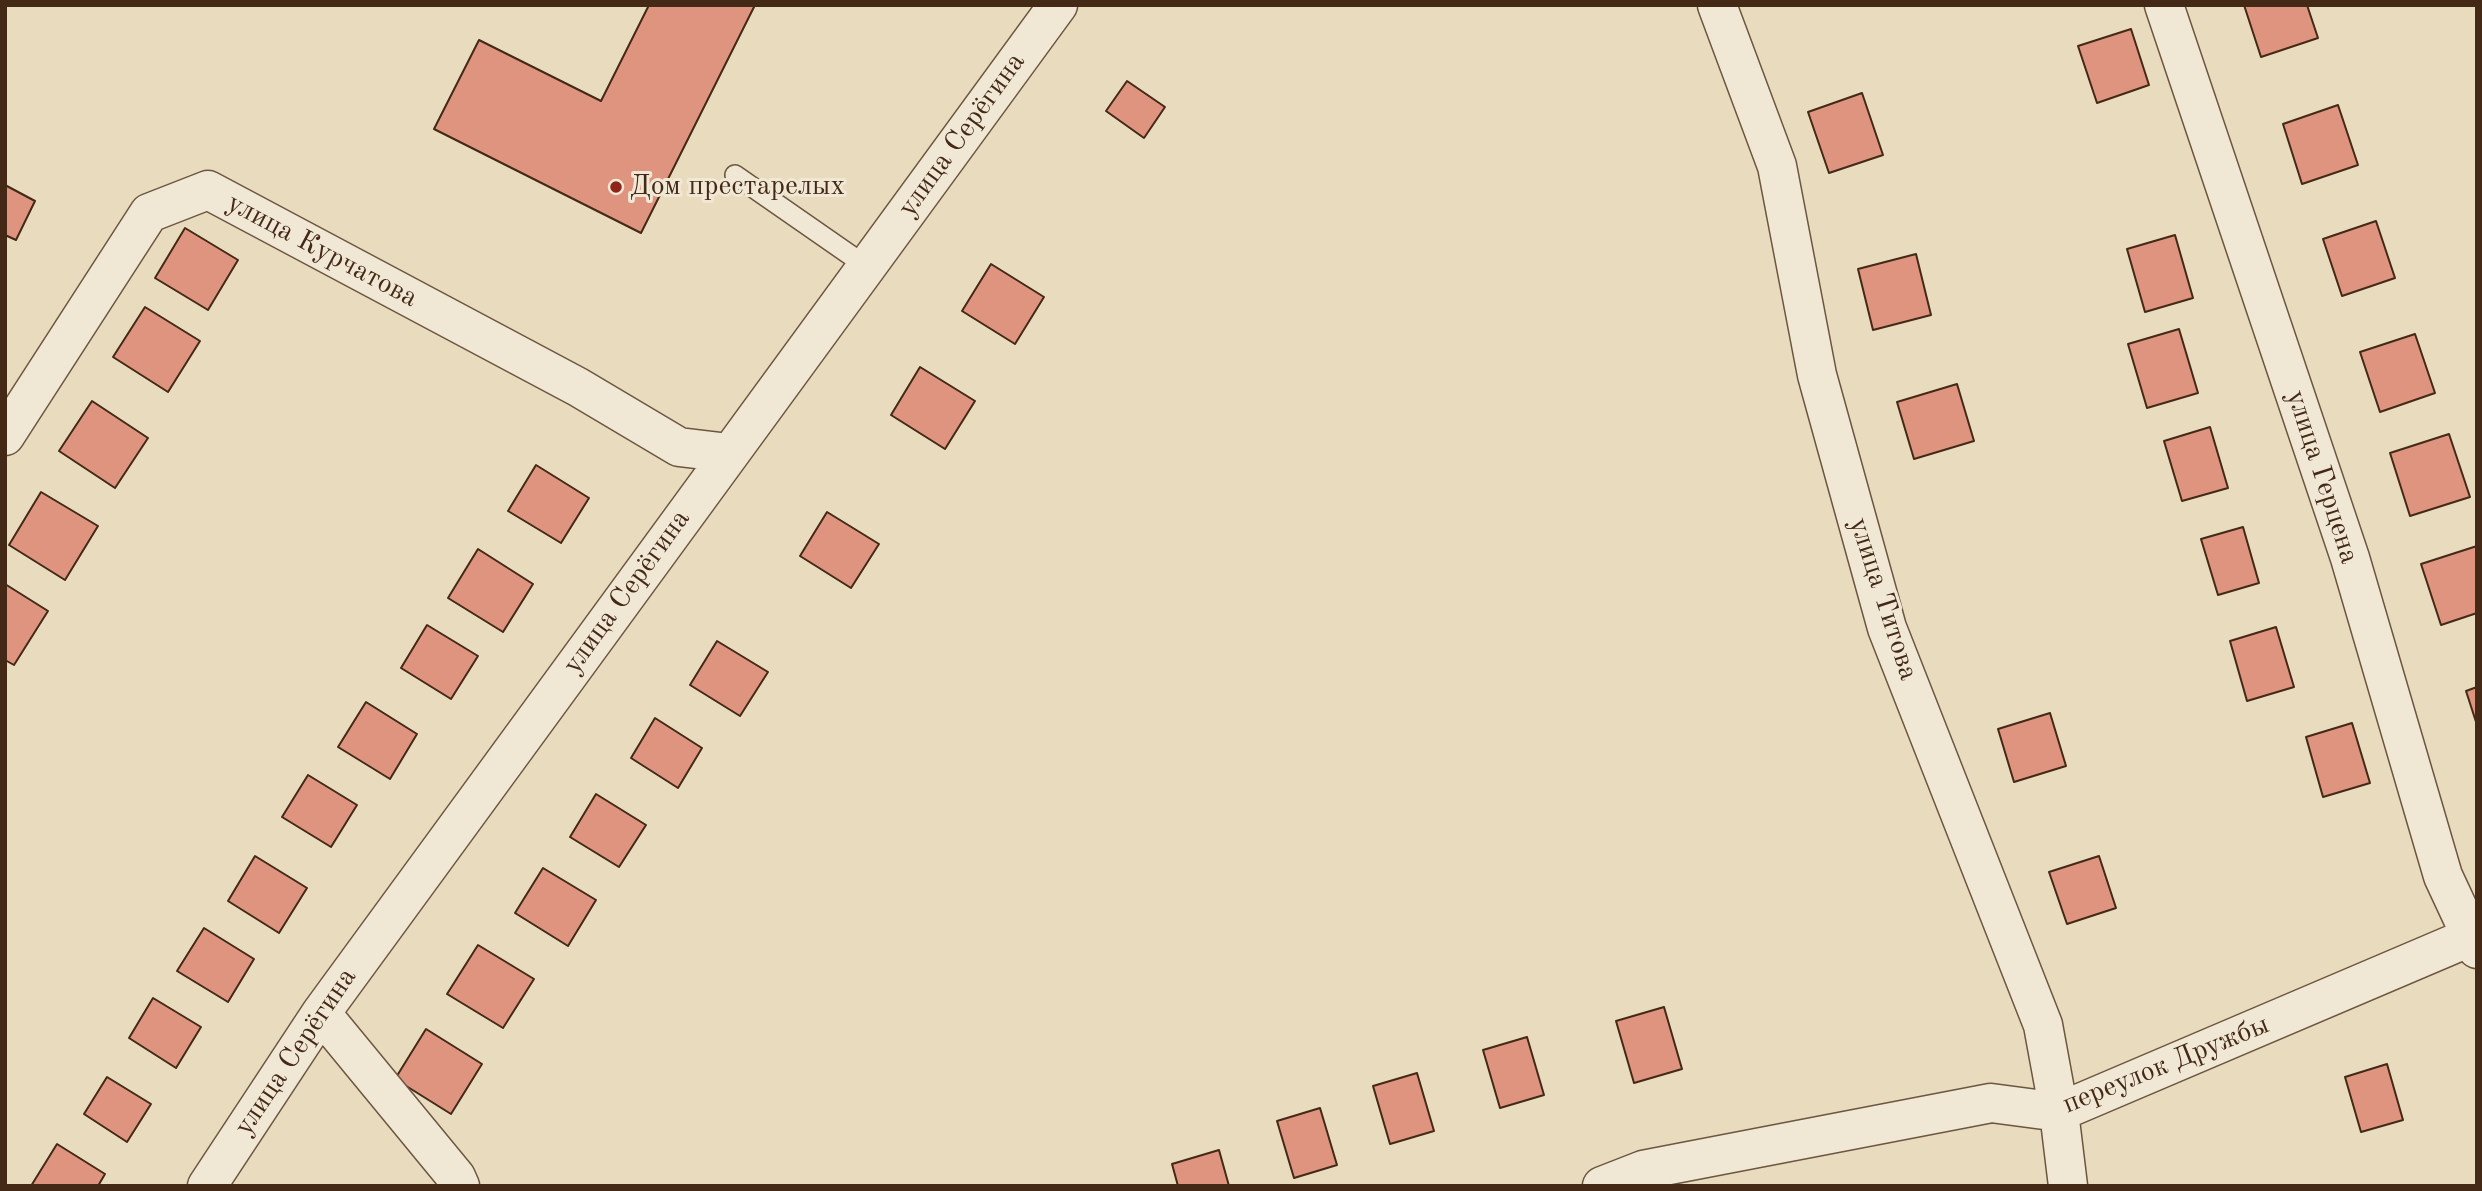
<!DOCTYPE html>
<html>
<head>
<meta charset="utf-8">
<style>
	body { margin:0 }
	#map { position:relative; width:2482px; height:1191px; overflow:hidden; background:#e8dbbe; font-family:"Old Standard TT",serif }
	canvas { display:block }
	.frame { position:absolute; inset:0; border:7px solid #432916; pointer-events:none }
</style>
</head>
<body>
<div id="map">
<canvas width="2482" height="1191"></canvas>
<div class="frame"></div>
</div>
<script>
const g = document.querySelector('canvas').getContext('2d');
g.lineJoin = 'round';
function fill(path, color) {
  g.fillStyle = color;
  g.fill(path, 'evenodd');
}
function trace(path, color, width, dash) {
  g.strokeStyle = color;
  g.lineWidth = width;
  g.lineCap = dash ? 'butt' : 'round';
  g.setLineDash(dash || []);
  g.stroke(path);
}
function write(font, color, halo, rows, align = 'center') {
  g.font = font + ' "Old Standard TT",serif';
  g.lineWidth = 6;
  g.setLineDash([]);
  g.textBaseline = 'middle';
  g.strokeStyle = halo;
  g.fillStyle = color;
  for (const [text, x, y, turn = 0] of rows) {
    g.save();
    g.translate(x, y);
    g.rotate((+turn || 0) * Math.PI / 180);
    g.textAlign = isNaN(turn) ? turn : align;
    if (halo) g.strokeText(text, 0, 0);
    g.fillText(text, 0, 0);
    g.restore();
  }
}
const building = new Path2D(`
	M649 5H755L641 233 434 129 479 40 601 101Z
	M2244 5H2307L2318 38 2261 57Z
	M2131 29 2149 85 2097 103 2078 46Z
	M1127 81 1165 107 1144 138 1106 111Z
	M1862 93 1883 155 1829 173 1808 112Z
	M2338 105 2358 165 2302 184 2283 124Z
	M5 185 35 201 16 240 5 235Z
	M2376 221 2395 278 2342 296 2323 239Z
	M185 228 238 260 208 310 155 278Z
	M2175 235 2193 298 2145 312 2127 249Z
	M1916 254 1931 315 1873 330 1858 269Z
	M991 264 1044 297 1015 344 962 311Z
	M145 307 200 341 168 392 113 357Z
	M2179 329 2198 393 2147 408 2128 344Z
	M2415 334 2435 393 2380 412 2360 352Z
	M920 367 975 401 945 449 891 415Z
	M1957 384 1974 441 1914 459 1897 402Z
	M92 401 148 438 115 488 59 451Z
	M2210 427 2228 488 2182 501 2164 441Z
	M2449 434 2470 497 2410 516 2390 453Z
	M536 465 589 498 561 543 508 511Z
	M41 492 98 526 65 580 9 545Z
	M827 512 879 544 851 588 800 556Z
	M2243 527 2259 583 2218 595 2201 539Z
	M2477 546V613L2441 625 2421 564Z
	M478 549 533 584 503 632 448 598Z
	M5 584 48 611 14 665 5 660Z
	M427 625 478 656 451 699 401 668Z
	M2276 627 2294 687 2247 701 2230 641Z
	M717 641 768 672 740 716 690 685Z
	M2477 687V725L2466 691Z
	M366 702 417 734 390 779 338 747Z
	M2050 713 2066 766 2014 782 1998 729Z
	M655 718 702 748 678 788 631 758Z
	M2352 723 2370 783 2323 797 2306 737Z
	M308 775 357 805 331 847 282 817Z
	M596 794 646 825 619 867 570 837Z
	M255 856 307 888 279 933 228 901Z
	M2099 856 2116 908 2067 924 2049 872Z
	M543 868 596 900 568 946 515 913Z
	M204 928 254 959 228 1002 177 971Z
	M478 945 534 979 503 1028 447 994Z
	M153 998 201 1027 176 1068 129 1038Z
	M1664 1007 1682 1069 1634 1083 1616 1021Z
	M426 1029 482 1064 451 1114 395 1079Z
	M1527 1037 1544 1095 1500 1108 1483 1050Z
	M2387 1064 2403 1120 2361 1132 2345 1077Z
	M1417 1073 1434 1131 1390 1144 1373 1086Z
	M107 1077 151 1104 127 1142 84 1114Z
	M1320 1108 1337 1165 1294 1178 1277 1121Z
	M57 1144 105 1174 98 1186H31Z
	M1219 1150 1229 1186H1178L1172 1164Z`);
const lane = new Path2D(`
	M735 175 866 266`);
const street = new Path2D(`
	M1717 5 1777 166 1817 375 1887 628 2043 1025 2059 1112 2068 1186
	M2164 5 2350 558 2443 876 2477 949
	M5 436 149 213 208 190 578 387 679 447 729 453
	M321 1013 456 1177 460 1186
	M207 1186 321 1013 1058 5
	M1602 1186 1643 1170 1991 1103 2059 1112 2477 934`);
const markers = [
	[616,187,7,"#8f2418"]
];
const streetNames = [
	["улица Серёгина",962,135,-54],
	["улица Курчатова",322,251,28],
	["улица Герцена",2322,477,72],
	["улица Серёгина",627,592,-54],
	["улица Титова",1883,599,72],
	["улица Серёгина",296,1052,-56],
	["переулок Дружбы",2166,1065,-22]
];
const poiNames = [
	["Дом престарелых",630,187]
];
fill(building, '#df947f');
trace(building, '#432916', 2);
trace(lane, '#6c5640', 22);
trace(street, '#6c5640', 41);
trace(lane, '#f0e8d5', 19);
trace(street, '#f0e8d5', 38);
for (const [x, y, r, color] of markers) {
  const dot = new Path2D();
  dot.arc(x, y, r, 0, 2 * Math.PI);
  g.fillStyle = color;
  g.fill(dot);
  trace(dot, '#f0e8d5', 2.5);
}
write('28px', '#432916', '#f0e8d5', streetNames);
write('28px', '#432916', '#f0e8d5', poiNames, 'left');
</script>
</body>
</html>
